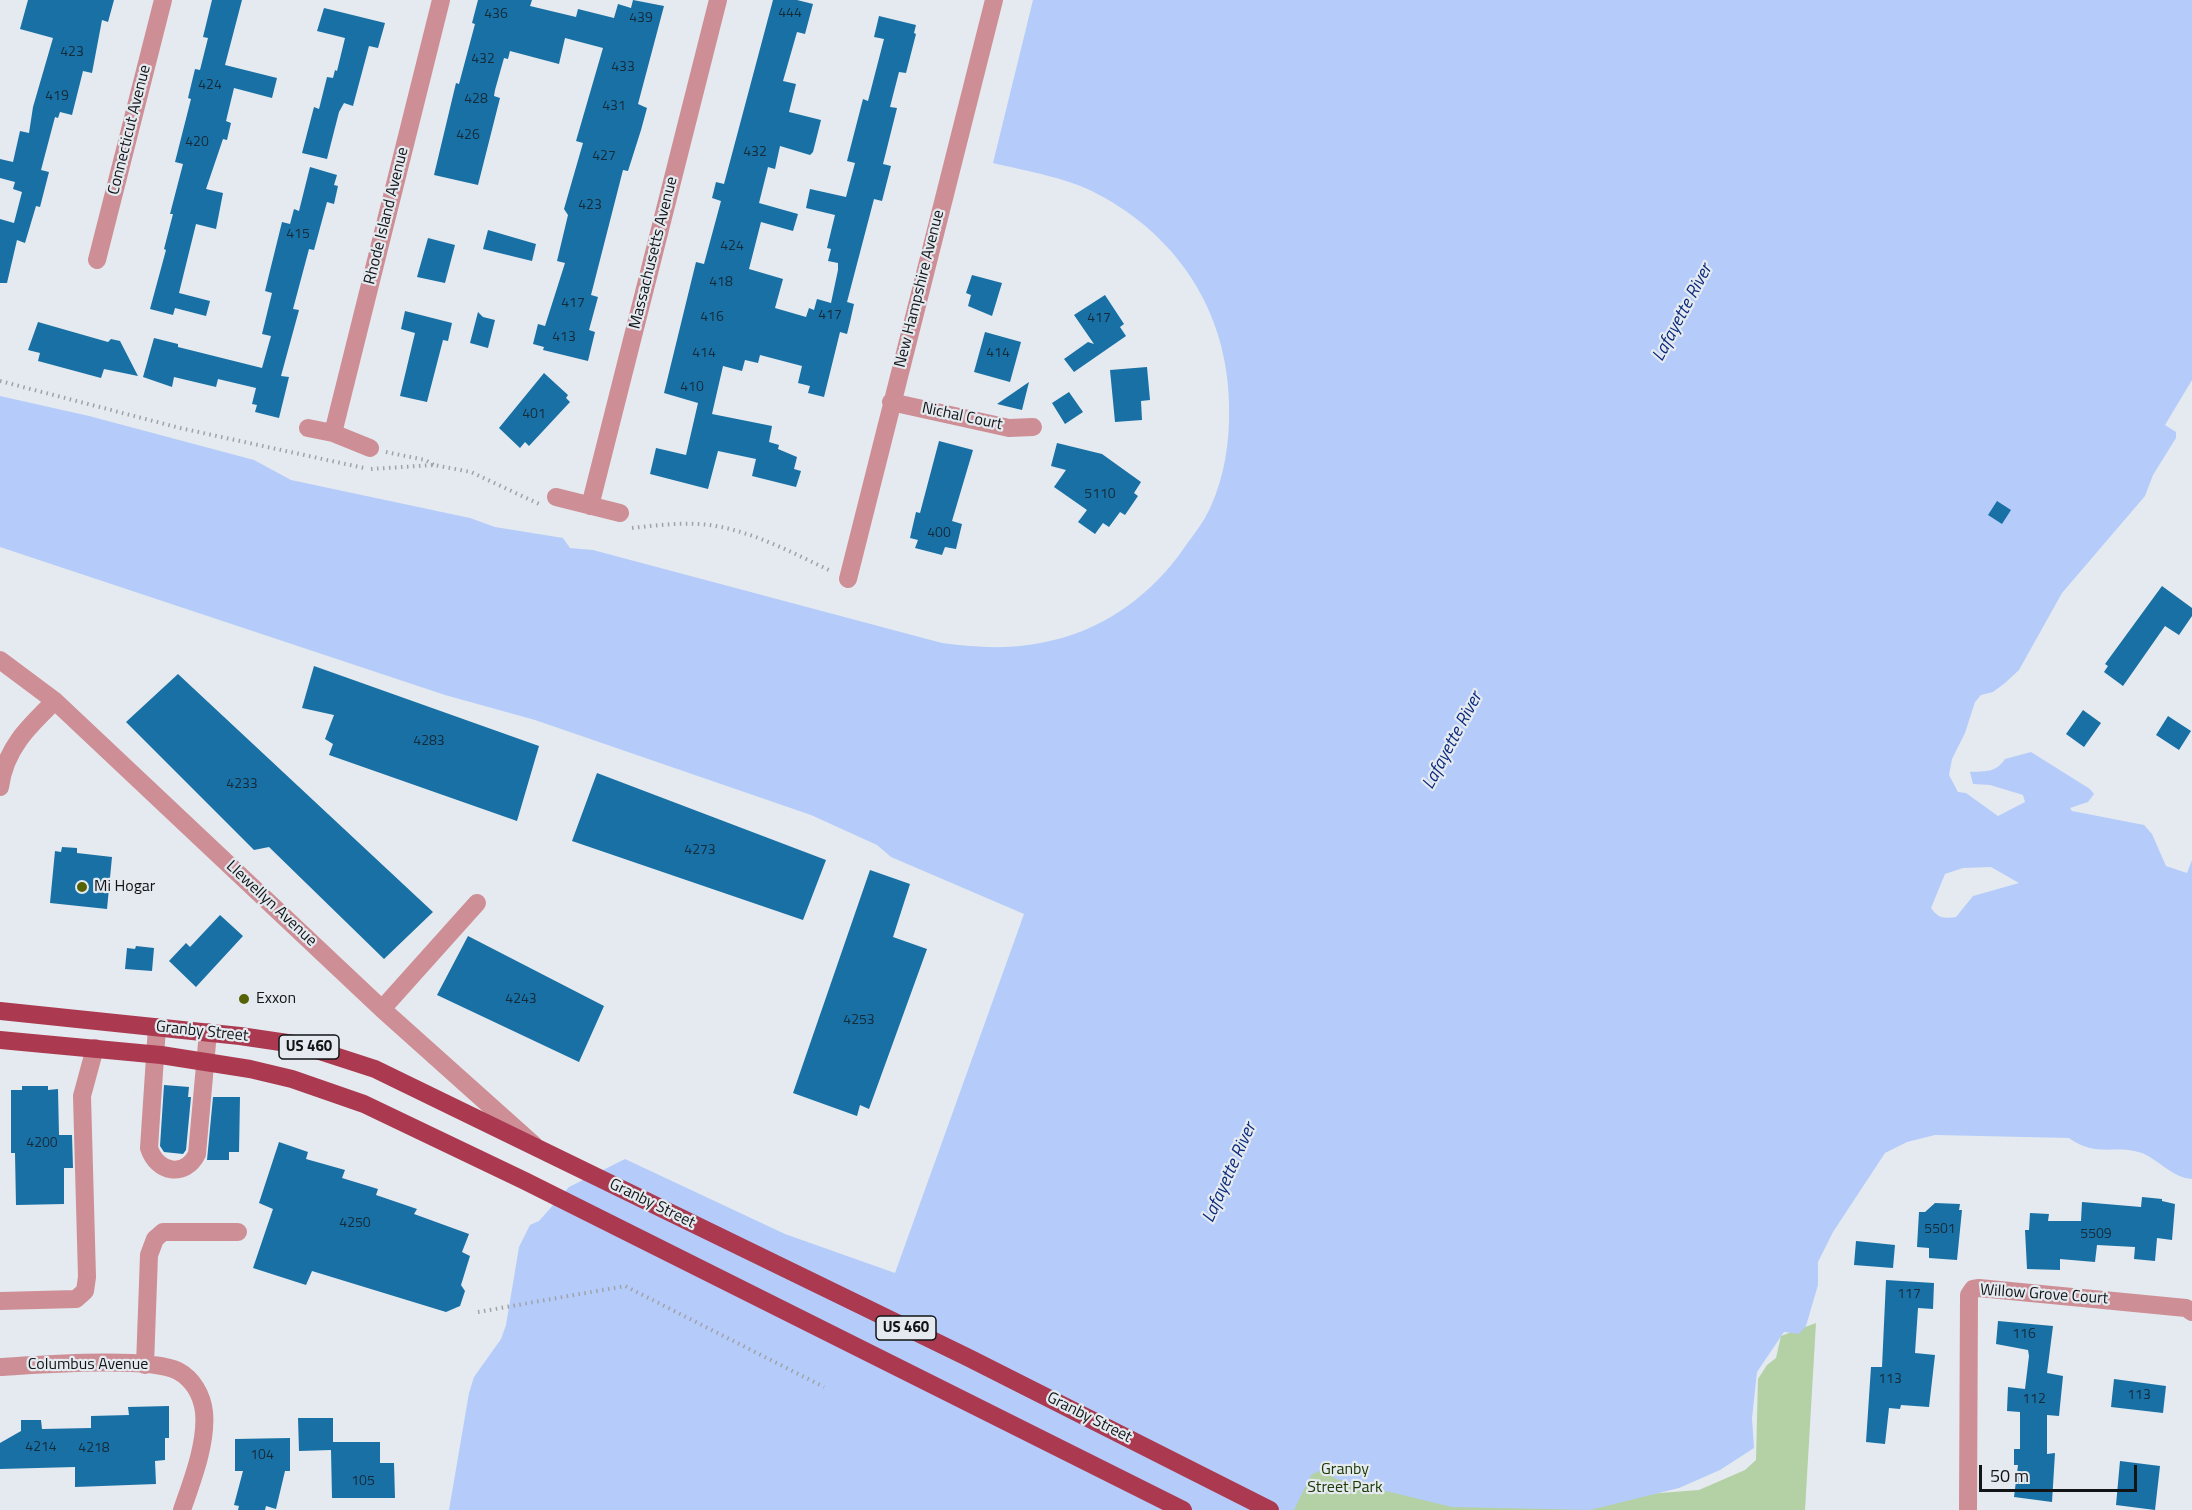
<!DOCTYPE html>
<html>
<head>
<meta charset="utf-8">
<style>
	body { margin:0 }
	#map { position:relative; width:2192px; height:1510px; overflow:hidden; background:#e4eaef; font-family:"Titillium Web",sans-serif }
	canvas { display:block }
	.scale { position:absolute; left:1979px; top:1465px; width:158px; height:27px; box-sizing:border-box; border:3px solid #121416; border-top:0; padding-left:8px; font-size:18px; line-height:21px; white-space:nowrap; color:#121416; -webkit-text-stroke:4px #e4eaef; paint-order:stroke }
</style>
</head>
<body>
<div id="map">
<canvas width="2192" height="1510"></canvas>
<div class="scale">50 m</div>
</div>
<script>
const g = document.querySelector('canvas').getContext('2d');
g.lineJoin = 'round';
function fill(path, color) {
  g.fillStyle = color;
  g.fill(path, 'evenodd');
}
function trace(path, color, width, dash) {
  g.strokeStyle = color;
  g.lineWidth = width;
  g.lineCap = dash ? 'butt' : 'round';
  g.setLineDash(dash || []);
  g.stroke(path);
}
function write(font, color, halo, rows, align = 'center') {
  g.font = font + ' "Titillium Web",sans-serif';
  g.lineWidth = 4.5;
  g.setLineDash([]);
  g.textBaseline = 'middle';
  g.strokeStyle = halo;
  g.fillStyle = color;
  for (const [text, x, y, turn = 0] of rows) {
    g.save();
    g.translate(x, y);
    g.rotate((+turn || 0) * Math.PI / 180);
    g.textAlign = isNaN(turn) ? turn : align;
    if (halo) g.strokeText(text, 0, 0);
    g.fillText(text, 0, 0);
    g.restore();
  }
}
const green = new Path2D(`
	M1816 1323 1805 1510H1251L1322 1456 1567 1500 1699 1490 1745 1470 1756 1460 1758 1379 1767 1365 1776 1358 1781 1336Z`);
const water = new Path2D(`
	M1033 0H2192V380L2165 425 2176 432V438L2153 475 2145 496 2062 593 2019 670 2005 683 1993 692 1981 695 1975 702 1965 733 1952 759 1949 775 1958 792 1966 793 1998 816 2025 802 2023 795 1990 785 1973 784 1970 772C1985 771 1996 773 2005 759L2031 752 2090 789 2094 794 2088 802 2070 808 2072 811 2144 825 2152 834 2166 866 2187 873 2192 860V1179C2173 1178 2159 1160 2142 1153 2115 1144 2096 1158 2069 1138L1935 1135 1907 1142 1885 1153 1833 1232 1818 1262V1285L1806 1326 1799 1334 1784 1332 1757 1372 1752 1418 1754 1448 1720 1470 1679 1488 1590 1510 1452 1507 1336 1479 1323 1469 1311 1475 1294 1510H449L469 1393 474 1377 501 1339 506 1325 519 1247 530 1225 539 1221 569 1187 625 1159 785 1234 895 1273 1024 914 891 857 877 845 811 815 535 720 445 695 0 547V396L89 416 254 460 291 480 470 518 495 527 563 538 570 548 593 550 942 643C982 648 1014 650 1054 640 1107 628 1155 591 1184 548 1191 538 1199 528 1205 518 1221 489 1228 455 1229 422 1233 327 1189 246 1105 198 1071 178 1030 172 993 163ZM1991 867 2019 883 1973 896 1956 917C1944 919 1938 918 1931 908L1945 874 1963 868Z`);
const building = new Path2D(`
	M28 0H114L108 22 102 20 92 73 83 71 72 115 60 112 58 118 55 117 41 170 49 172 40 207 36 206 25 243 17 240 7 283H0V219L14 223 22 192 13 189 15 182 0 178V159L13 162 20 131 29 133 33 107 53 38 20 29Z
	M212 0H242L225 65 277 78 272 98 234 88 226 121 231 123 227 140 223 139 206 189 223 193 216 229 196 224 179 293 210 301 206 316 175 308 173 315 150 309 166 250 164 249 173 214H170L183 164 175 162 191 99 188 98 195 69 200 70 208 38 203 37Z
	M478 0H532L530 6 576 17 578 9 614 18 618 4 631 8 633 0 664 6 638 104 647 108 641 130 628 171 623 170 591 295 598 297 589 330 595 332 588 361 543 350 544 347 533 344 538 324 545 326 565 263 557 261 568 215 564 209 583 143 576 141 603 48 565 38 559 64 510 51 508 59 504 58 495 90 494 96 500 98 478 185 434 175 456 83 459 84 475 24 472 23Z
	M773 0H797L813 4 805 34 797 32 783 81 796 84 789 112 821 120 813 152 810 155 780 146 775 169 768 167 759 203 798 214 793 231 761 222 749 269 783 279 775 308 806 317 809 308 814 310 817 299 831 303 838 270V263L828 261 831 249 827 248 835 215 806 208 810 189 846 197 855 163 847 161 863 99 868 101 884 39 874 37 879 16 916 25 914 33 916 34 906 73 899 72 890 107 897 108 883 164 891 166 882 201 874 199 847 302 854 304 850 322 847 334 840 332 824 397 808 393 810 386 798 383 802 366 760 355 758 363 745 360 742 371 723 366 712 414 772 426 769 442 779 445 778 449 797 457 794 469 801 471 796 487 752 476 756 459 718 451 708 489 650 474 656 448 686 455 698 403 664 393 696 262 704 264 721 201 712 198 716 182 724 184Z
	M324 8 385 23 378 48 369 46 353 106 344 103 339 112 327 159 302 153 314 107 319 109 327 77 333 78 335 70 337 71 345 38 317 31Z
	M310 167 337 175 334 185 338 186 334 204 327 202 314 250 309 249 293 309 299 310 281 376 289 377 279 418 255 412 257 405 252 404 256 388 218 379 216 387 174 377 172 387 143 377 154 338 178 344V347L262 368 271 336 262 334 272 293 265 291 282 222 290 224 294 209 299 211Z
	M488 230 536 244 532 261 483 249Z
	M428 238 455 245 445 283 417 277Z
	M972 275 1002 283 992 316 968 306 971 295 966 293Z
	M1105 295 1124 324 1120 327 1126 336 1074 372 1064 359 1088 342 1094 344 1074 315Z
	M405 311 452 323 448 341 443 340 427 402 400 396 415 333 401 329Z
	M478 312 483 317 495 320 488 348 470 343Z
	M38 322 108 342 111 339 120 341 138 376 104 369 101 378 38 361 40 353 28 350Z
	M985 332 1021 342 1010 382 974 372Z
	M1147 367 1150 400 1141 401 1142 420 1115 422 1110 370Z
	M544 373 568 395 566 398 570 402 529 446 525 442 520 448 499 428Z
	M1029 382 1022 410 997 404Z
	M1069 392 1083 412 1065 424 1052 403Z
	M939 441 973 450 952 521 962 524 956 549 945 547 942 555 915 548 918 540 910 538 916 512 920 513Z
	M1057 443 1102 454 1141 482 1134 493 1138 496 1125 515 1120 512 1109 527 1103 523 1095 534 1078 522 1087 510 1054 487 1066 470 1051 466Z
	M1997 501 2011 510 2002 524 1988 515Z
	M2162 586 2192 608V616L2179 635 2165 626 2123 686 2104 672 2108 666 2105 664Z
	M314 666 539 746 517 821 329 755 333 744 325 739 334 715 302 708Z
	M178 674 433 912 384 959 269 847 254 850 126 722Z
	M2083 710 2101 723 2084 747 2066 734Z
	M2168 716 2191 731 2179 750 2156 735Z
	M597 773 826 860 803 920 572 841Z
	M62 847 77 848V853L112 857 107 909 50 903 55 851 61 852Z
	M870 870 910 884 893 937 927 949 869 1109 860 1105 857 1116 793 1093Z
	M220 915 243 936 196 987 169 961 186 943 190 947Z
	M468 936 604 1006 579 1062 437 995Z
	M136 946 154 948 152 971 125 969 127 948 135 949Z
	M164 1085 189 1087 188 1097H191L186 1150 183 1154 164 1152 160 1146Z
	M22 1086H48V1090L58 1089 59 1135H72L73 1168H64V1204L16 1205 15 1153H11V1090H22Z
	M213 1097H240L239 1152H229V1160H207Z
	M279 1142 308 1152 306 1159 345 1170 342 1178 378 1189 376 1195 417 1209 414 1214 469 1234 462 1252 470 1256 461 1285 465 1291 460 1306 446 1312 312 1271 306 1285 253 1268 273 1209 259 1203Z
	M2142 1197 2162 1199V1201L2175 1204 2172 1240 2157 1238 2155 1261 2134 1259 2135 1247 2097 1245 2095 1262 2060 1259V1270L2027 1269 2025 1230H2029L2030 1213 2049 1214 2048 1221H2081L2082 1202 2141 1207Z
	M1935 1203 1960 1204 1959 1210H1962L1957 1260 1929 1258V1248L1917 1247 1919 1212H1925Z
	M1856 1241 1895 1245 1893 1268 1854 1265Z
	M1886 1280 1934 1283 1933 1309 1918 1308 1915 1353 1935 1355 1929 1407 1901 1405 1900 1409 1889 1408 1885 1444 1866 1442 1871 1367H1882Z
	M1998 1321 2053 1326 2047 1373 2063 1376 2059 1416 2047 1415V1454L2055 1453 2052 1502 2014 1497 2018 1465H2014V1449H2020V1412L2007 1411 2008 1387 2025 1389 2029 1356 2028 1350 1996 1344Z
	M2114 1379 2166 1386 2163 1413 2111 1407Z
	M169 1406V1438H165V1460L155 1461 156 1484 75 1487V1467L0 1469V1443L21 1431V1420H41L42 1429 91 1428V1416L129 1415 128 1407Z
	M298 1418H333V1442H380V1463H394L395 1498H332L331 1450 299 1451Z
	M290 1438V1471H285L276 1509 266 1506 265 1510H238L239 1506 234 1505 243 1471H235V1439Z
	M2120 1461 2160 1466 2155 1510 2116 1505Z`);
const path = new Path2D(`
	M0 381 180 428 364 468
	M386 452 425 460 434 465
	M371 469 434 465 471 472 539 504
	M632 528C658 525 684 522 710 525 752 531 793 553 831 571
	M478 1312 625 1286 824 1387`);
const minor = new Path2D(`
	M97 260 163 0
	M891 402 1009 428 1033 427
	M308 428 333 433 370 448
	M333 433 441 0
	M556 497 620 513
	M590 506 718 0
	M848 579 994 0
	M0 660 55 701 382 1009 534 1145
	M0 787C5 749 28 727 55 701
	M382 1009 477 903
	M157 1027 149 1148C157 1173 185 1178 197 1154L208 1032
	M0 1301 76 1299 85 1291 87 1277 82 1096 95 1048
	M145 1365 149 1255 155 1239 163 1232H238
	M0 1367C36 1365 150 1356 178 1371 193 1379 202 1395 204 1412 207 1443 192 1481 182 1510
	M1968 1510 1969 1295 1973 1289 1979 1288 2186 1308 2192 1312`);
const major = new Path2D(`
	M0 1011 240 1036 301 1045 375 1069 969 1358 1270 1510
	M0 1040 161 1055 250 1069 292 1079 364 1104 525 1181 1183 1510`);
const markers = [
	[82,887,6,"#556306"],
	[244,999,6,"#556306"]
];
const numberNames = [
	["444",790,14],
	["436",496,15],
	["439",641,19],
	["423",72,53],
	["432",483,60],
	["433",623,68],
	["424",210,86],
	["419",57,97],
	["428",476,100],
	["431",614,107],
	["426",468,136],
	["420",197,143],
	["432",755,153],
	["427",604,157],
	["423",590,206],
	["415",298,235],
	["424",732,247],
	["418",721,283],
	["417",573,304],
	["417",830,316],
	["416",712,318],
	["417",1099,319],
	["413",564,338],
	["414",704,354],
	["414",998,354],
	["410",692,388],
	["401",534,415],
	["5110",1100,495],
	["400",939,534],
	["4283",429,742],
	["4233",242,785],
	["4273",700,851],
	["4243",521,1000],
	["4253",859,1021],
	["4200",42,1144],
	["4250",355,1224],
	["5501",1940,1230],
	["5509",2096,1235],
	["117",1909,1295],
	["116",2024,1335],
	["113",1890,1380],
	["113",2139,1396],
	["112",2034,1400],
	["4214",41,1448],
	["4218",94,1449],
	["104",262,1456],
	["105",363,1482]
];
const shields = [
	[309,1047,60],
	[906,1328,60]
];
const shieldNames = [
	["US 460",309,1047],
	["US 460",906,1328]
];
const streetNames = [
	["Connecticut Avenue",130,130,-76],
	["Rhode Island Avenue",387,216,-76],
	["Massachusetts Avenue",654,253,-76],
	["New Hampshire Avenue",920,289,-76],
	["Nichal Court",962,417,12],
	["Llewellyn Avenue",271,904,43],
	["Granby Street",202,1032,6],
	["Granby Street",652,1204,26],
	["Willow Grove Court",2044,1295,4],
	["Columbus Avenue",88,1365],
	["Granby Street",1089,1418,27]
];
const poiNames = [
	["Mi Hogar",94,887],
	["Exxon",256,999]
];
const parkNames = [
	["Granby",1345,1470],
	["Street Park",1345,1488]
];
const waterNames = [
	["Lafayette River",1683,313,-62],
	["Lafayette River",1453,741,-62],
	["Lafayette River",1230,1173,-66]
];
fill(green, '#b3d1a4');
fill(water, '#b5ccfa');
fill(building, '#1970a5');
trace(path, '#9fa3a7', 4, [1.5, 4.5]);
trace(minor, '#ce8e95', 18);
trace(major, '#ab3a51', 18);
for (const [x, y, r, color] of markers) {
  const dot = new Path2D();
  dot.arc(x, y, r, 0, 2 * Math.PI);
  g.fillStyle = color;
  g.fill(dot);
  trace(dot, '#e4eaef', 2);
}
write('14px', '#142b3a', null, numberNames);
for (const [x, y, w] of shields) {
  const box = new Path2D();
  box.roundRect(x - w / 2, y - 12, w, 24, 4.5);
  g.fillStyle = '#e4eaef';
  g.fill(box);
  trace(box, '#121416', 1.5);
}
write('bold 15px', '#121416', null, shieldNames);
write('16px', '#121416', '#e4eaef', streetNames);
write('16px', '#121416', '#e4eaef', poiNames, 'left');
write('16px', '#193802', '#e4eaef', parkNames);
write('italic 18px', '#0c2b7d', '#e4eaef', waterNames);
</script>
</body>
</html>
